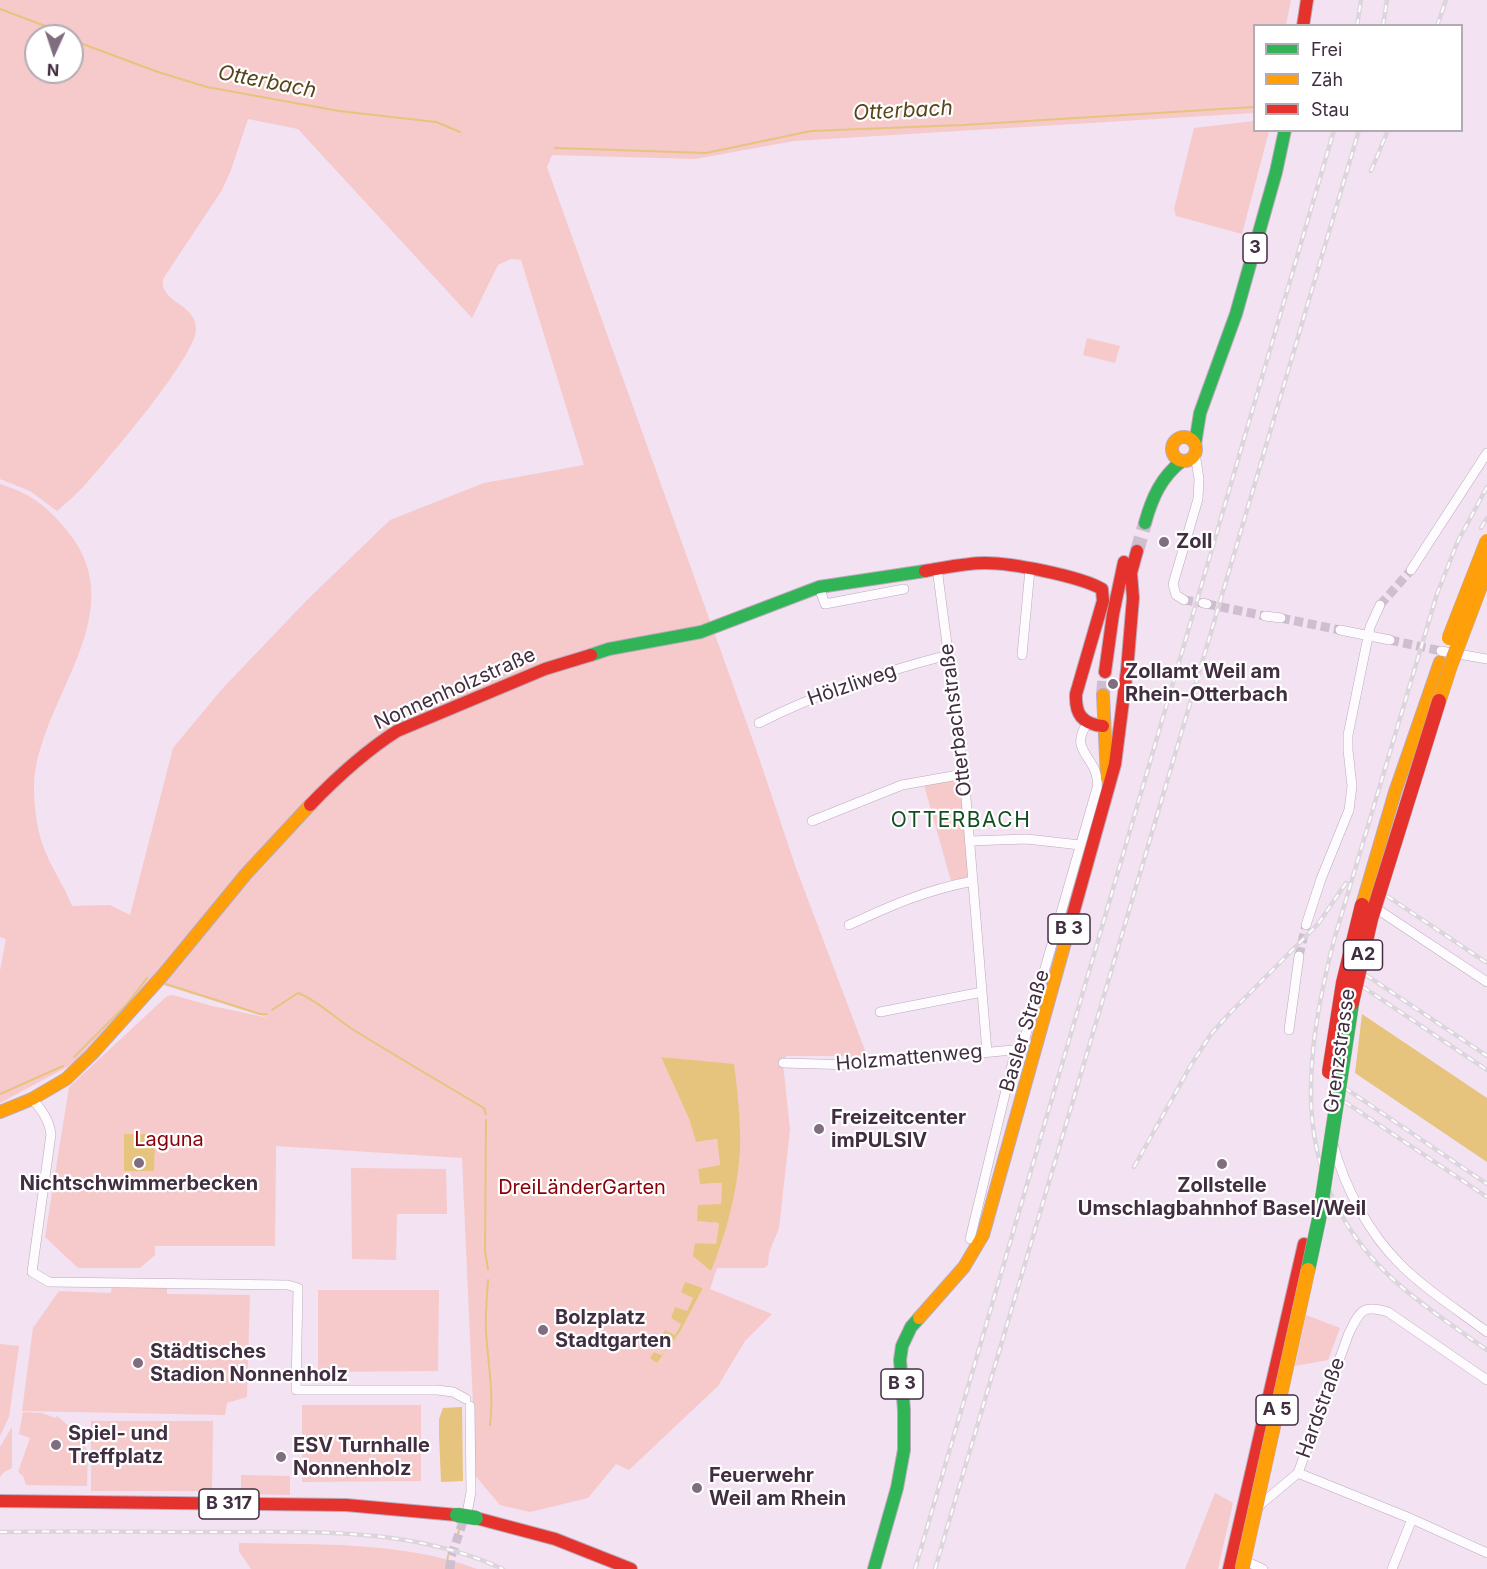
<!DOCTYPE html>
<html>
<head>
<meta charset="utf-8">
<style>
	body { margin:0 }
	#map { position:relative; width:1487px; height:1569px; overflow:hidden; background:#f2e2f2; font-family:Inter,sans-serif }
	canvas { display:block }
	.legend { position:absolute; left:1253px; top:24px; width:210px; height:108px; box-sizing:border-box; background:#fff; border:2px solid #b3abb3; margin:0; padding:8px 10px; list-style:none; font-size:18px; color:#422e41 }
	.legend li { display:flex; align-items:center; gap:12px; height:30px }
	.legend b { width:30px; border:2px solid #b3abb3 }
	.north { position:absolute; left:24px; top:24px; width:60px; height:60px; box-sizing:border-box; background:#fff; border:2px solid #b3abb3; border-radius:50%; rotate:183deg; font-size:16px; font-weight:700; line-height:24px; text-align:center; color:#422e41 }
	.north::after { content:''; display:block; margin:auto; width:21px; height:27px; background:#806d7f; clip-path:polygon(50% 0,100% 100%,50% 72%,0 100%) }
</style>
</head>
<body>
<div id="map">
<canvas width="1487" height="1569"></canvas>
<ul class="legend">
<li><b style="height:8px;background:#30b455"></b>Frei</li>
<li><b style="height:8px;background:#ff9f0a"></b>Zäh</li>
<li><b style="height:8px;background:#e5322d"></b>Stau</li>
</ul>
<div class="north">N</div>
</div>
<script>
const g = document.querySelector('canvas').getContext('2d');
g.lineJoin = 'round';
function fill(path, color) {
  g.fillStyle = color;
  g.fill(path, 'evenodd');
}
function trace(path, color, width, dash) {
  g.strokeStyle = color;
  g.lineWidth = width;
  g.lineCap = dash ? 'butt' : 'round';
  g.setLineDash(dash || []);
  g.stroke(path);
}
function write(font, color, halo, rows, align = 'center') {
  g.font = font + ' Inter,sans-serif';
  g.lineWidth = 4.5;
  g.setLineDash([]);
  g.textBaseline = 'middle';
  g.strokeStyle = halo;
  g.fillStyle = color;
  for (const [text, x, y, turn = 0] of rows) {
    g.save();
    g.translate(x, y);
    g.rotate((+turn || 0) * Math.PI / 180);
    g.textAlign = isNaN(turn) ? turn : align;
    if (halo) g.strokeText(text, 0, 0);
    g.fillText(text, 0, 0);
    g.restore();
  }
}
const green = new Path2D(`
	M0 0H1291L1286 25 1254 26V113L794 141 695 159 552 155 547 167 756 749 796 868 869 1061 848 1062V1056H786V1064H783L790 1129 779 1228 769 1253 768 1265 764 1268H717L710 1289 772 1314 745 1341 718 1386 629 1470 616 1464 588 1498 530 1512 500 1505 473 1473V1405L462 1158 276 1146 275 1246H155V1255L140 1268H78L45 1237 69 1087 167 996 173 995 212 1006 269 1018 150 981 80 1060 0 1103V971L6 939 0 937V484C32 494 48 507 69 533 134 616 37 700 34 786 34 808 37 833 46 853 53 871 65 887 72 906L110 905 130 915 173 748 222 689 307 600 390 520 484 483 584 465 521 260 511 259 498 265 472 318 298 129 248 119 231 170 222 190 163 279C159 303 196 303 196 329 196 357 106 461 84 486 76 495 66 503 57 511L30 491 0 479ZM36 36H72V72H36ZM661 1057 734 1065 740 1127V1154L736 1182 723 1237 711 1271 695 1244H716L719 1223 698 1221 721 1205 722 1183 700 1184 698 1169 720 1165 717 1139 696 1142 689 1119ZM685 1283 703 1288 680 1332 657 1363 655 1352 662 1355 668 1345 666 1331 675 1336 681 1323 671 1318 675 1307 687 1312 693 1297Z
	M1254 121V130L1269 131 1242 234 1176 216 1174 209 1194 128Z
	M1087 338 1120 346 1115 363 1083 355Z
	M958 779 961 784 968 875 965 878 951 881 924 785Z
	M351 1168 446 1169 447 1214H397L396 1260 352 1259Z
	M112 1286H167V1294L250 1295 247 1397 227 1403 225 1415 22 1411 33 1328 59 1291 111 1293Z
	M318 1290H439L438 1371 318 1372Z
	M1306 1315 1340 1328 1328 1360 1295 1366Z
	M0 1344 19 1346 9 1417 0 1436Z
	M302 1405H421V1481L302 1482Z
	M23 1412 42 1413 55 1418 57 1416 79 1435 88 1452 87 1486 26 1485 23 1476 18 1472 30 1438 19 1434Z
	M91 1421H213L212 1491H91Z
	M12 1427V1468L4 1472 0 1477V1447Z
	M241 1475 290 1476V1495L241 1494Z
	M1215 1493 1233 1503 1218 1569H1185Z
	M239 1543C318 1545 402 1541 477 1569H251L239 1551Z`);
const water = new Path2D(`
	M1362 1014 1487 1098V1162L1355 1073Z
	M661 1057 734 1064C738 1094 741 1124 740 1153 737 1192 726 1235 711 1271L693 1256 695 1243 716 1244 719 1223 697 1221 698 1205 721 1204 722 1183 700 1184 698 1169 720 1165 717 1139 696 1142 689 1119Z
	M124 1134H155L154 1171H124Z
	M685 1282 703 1288 680 1332 657 1363 650 1358 654 1352 662 1355 668 1346 659 1341 665 1330 675 1335 681 1324 671 1318 675 1307 687 1311 693 1298 681 1292Z
	M462 1407 463 1481 441 1482 439 1435V1419L443 1408Z`);
const stream = new Path2D(`
	M0 9 53 29 64 36
	M72 40 158 72 207 87 339 111 436 122 460 132
	M555 148 706 153 811 131 963 125 1254 107
	M166 984 260 1014H267
	M272 1010 298 993C317 1000 335 1018 352 1029 396 1056 440 1082 484 1108L486 1114
	M74 1057 126 1005 147 978
	M0 1094 63 1066
	M486 1120 485 1251 488 1269
	M488 1280C487 1297 485 1315 486 1332 488 1363 494 1394 490 1425
	M456 1540 462 1521
	M446 1569 448 1556`);
const streetTunnel = new Path2D(`
	M1184 600 1203 603
	M1207 604 1265 616
	M1380 605 1411 570
	M1281 618 1340 630
	M1390 640 1441 651
	M1299 956 1306 925
	M450 1569 451 1557 466 1513`);
const primaryTunnel = new Path2D(`
	M1137 551 1145 523
	M1103 695 1105 672`);
const street = new Path2D(`
	M937 568 964 774 987 1052
	M1411 570 1487 453
	M819 587 825 604 904 589
	M1184 600 1176 595 1173 584 1198 499 1199 479 1195 453
	M1203 603 1207 604
	M1265 616 1281 618
	M1340 630 1390 640
	M1441 651 1487 659
	M1022 655 1030 569
	M759 723C820 692 882 672 948 655
	M812 821 902 785 964 774
	M970 841 1027 839 1080 845
	M1374 907 1487 982
	M849 925C892 905 926 890 973 881
	M1306 925 1321 879 1349 810 1352 786 1348 750V735L1370 627 1380 605
	M880 1012 982 992
	M1289 1030 1299 956
	M783 1063 855 1065 1023 1049
	M32 1099C42 1110 49 1120 51 1134L32 1272 49 1282 288 1285 298 1288 296 1390H437L453 1392 466 1399
	M1333 1144C1345 1188 1368 1232 1400 1264 1426 1290 1458 1310 1487 1332
	M970 1239 1013 1061 1022 1048 1097 788C1101 757 1067 753 1087 724
	M1298 1473 1412 1519 1487 1553
	M468 1508 471 1492 470 1406
	M1258 1509 1261 1504 1298 1473 1349 1333C1360 1311 1362 1304 1388 1312L1487 1380
	M1241 1559 1263 1569
	M1392 1569 1412 1519`);
const fast = new Path2D(`
	M1195 444 1200 413 1236 314 1276 172 1285 130
	M1145 523C1152 498 1161 477 1182 461
	M591 655 609 649 701 632 819 587 925 571
	M874 1569 897 1488 904 1450V1410L900 1360 902 1346 911 1327 919 1318`);
const slow = new Path2D(`
	M1172 449a12 12 0 1 1 24 0a12 12 0 1 1-24 0Z
	M1103 695 1107 778
	M1362 905 1395 792 1440 662
	M0 1112 32 1099 66 1079 92 1054 163 975 246 874 310 805
	M919 1318 964 1267 983 1235 1071 921`);
const jam = new Path2D(`
	M1303 26 1307 0
	M925 571C944 568 965 563 985 563 1012 563 1079 576 1102 589L1103 601 1076 694C1075 714 1082 724 1103 726
	M1105 672 1113 614 1124 562
	M310 805C337 777 364 752 397 731L545 669 591 655
	M1071 921 1115 764 1127 670 1133 598 1131 573 1137 551
	M0 1501 346 1505 457 1515
	M476 1518 555 1539 631 1569
	M1229 1569 1304 1244`);
const rail = new Path2D(`
	M1357 26 1361 0
	M1383 26 1387 0
	M1437 26 1446 0
	M1371 171 1388 130
	M1487 487 1458 541 1437 594 1334 940C1302 1067 1288 1185 1396 1282 1424 1307 1456 1328 1487 1350
	M1481 528 1487 518
	M1387 896 1487 963
	M1366 975 1487 1056
	M1363 987 1487 1070
	M1345 1088 1487 1184
	M1345 1102 1487 1197
	M1134 1167 1191 1065 1211 1034 1228 1015 1318 924 1346 883
	M0 1532C72 1531 143 1532 215 1532 313 1532 411 1527 503 1569
	M915 1569 1334 130
	M935 1569 1359 130`);
const fastBridge = new Path2D(`
	M1308 1270 1319 1219 1352 1003
	M457 1515 476 1518`);
const slowBridge = new Path2D(`
	M1449 638 1487 541
	M1439 701 1450 667 1487 569
	M1242 1569 1308 1270`);
const jamBridge = new Path2D(`
	M1352 1003 1371 919 1439 701
	M1329 1072 1343 983 1362 905`);
const markers = [
	[1164,542,6,"#806d7f"],
	[1113,684,6,"#806d7f"],
	[819,1129,6,"#806d7f"],
	[139,1163,6,"#806d7f"],
	[1222,1164,6,"#806d7f"],
	[543,1330,6,"#806d7f"],
	[138,1363,6,"#806d7f"],
	[56,1445,6,"#806d7f"],
	[281,1457,6,"#806d7f"],
	[697,1488,6,"#806d7f"]
];
const shields = [
	[1255,248,24],
	[1069,929,42],
	[1363,955,39],
	[902,1384,42],
	[1277,1410,42],
	[229,1504,60]
];
const shieldNames = [
	["3",1255,248],
	["B 3",1069,929],
	["A2",1363,955],
	["B 3",902,1384],
	["A 5",1277,1410],
	["B 317",229,1504]
];
const poiNames = [
	["Zoll",1176,542],
	["Zollamt Weil am",1125,672],
	["Rhein-Otterbach",1125,695],
	["Freizeitcenter",831,1118],
	["imPULSIV",831,1141],
	["Nichtschwimmerbecken",139,1184,"center"],
	["Zollstelle",1222,1186,"center"],
	["Umschlagbahnhof Basel/Weil",1222,1209,"center"],
	["Bolzplatz",555,1318],
	["Stadtgarten",555,1341],
	["Städtisches",150,1352],
	["Stadion Nonnenholz",150,1375],
	["Spiel- und",68,1434],
	["Treffplatz",68,1457],
	["ESV Turnhalle",293,1446],
	["Nonnenholz",293,1469],
	["Feuerwehr",709,1476],
	["Weil am Rhein",709,1499]
];
const streetNames = [
	["Hölzliweg",852,685,-19],
	["Nonnenholzstraße",455,689,-24],
	["Otterbachstraße",956,720,-97],
	["Basler Straße",1025,1031,-73],
	["Grenzstrasse",1340,1051,-82],
	["Holzmattenweg",909,1058,-5],
	["Hardstraße",1321,1408,-70]
];
const parkNames = [
	["Laguna",169,1140],
	["DreiLänderGarten",582,1188]
];
const waterNames = [
	["Otterbach",267,82,11],
	["Otterbach",903,111,-3]
];
const neighbourhoodNames = [
	["OTTERBACH",961,821]
];
fill(green, '#f6c9cb');
fill(water, '#e6c47e');
trace(stream, '#e6c47e', 2);
trace(streetTunnel, '#cfbecf', 9, [9, 4.5]);
trace(primaryTunnel, '#cfbecf', 14, [14, 7]);
trace(street, '#baabba', 10);
trace(fast, '#baabba', 14);
trace(slow, '#baabba', 14);
trace(jam, '#baabba', 14);
trace(street, '#fdfbfd', 9);
trace(fast, '#30b455', 12);
trace(slow, '#ff9f0a', 12);
trace(jam, '#e5322d', 12);
trace(rail, '#dcd6dc', 4.5);
trace(rail, '#fff', 2, [7]);
trace(fastBridge, '#baabba', 15, []);
trace(slowBridge, '#baabba', 15, []);
trace(jamBridge, '#baabba', 15, []);
trace(fastBridge, '#30b455', 14);
trace(slowBridge, '#ff9f0a', 14);
trace(jamBridge, '#e5322d', 14);
for (const [x, y, r, color] of markers) {
  const dot = new Path2D();
  dot.arc(x, y, r, 0, 2 * Math.PI);
  g.fillStyle = color;
  g.fill(dot);
  trace(dot, '#fff', 2);
}
for (const [x, y, w] of shields) {
  const box = new Path2D();
  box.roundRect(x - w / 2, y - 15, w, 30, 4.5);
  g.fillStyle = '#fff';
  g.fill(box);
  trace(box, '#422e41', 1.5);
}
write('bold 18px', '#422e41', null, shieldNames);
write('bold 20px', '#422e41', '#fff', poiNames, 'left');
write('20px', '#422e41', '#fff', streetNames);
write('20px', '#890008', '#fff', parkNames);
write('italic 21px', '#57461a', '#fff', waterNames);
g.letterSpacing = '1.5px';
write('21px', '#0f4f1f', '#fff', neighbourhoodNames);
g.letterSpacing = '0px';
</script>
</body>
</html>
